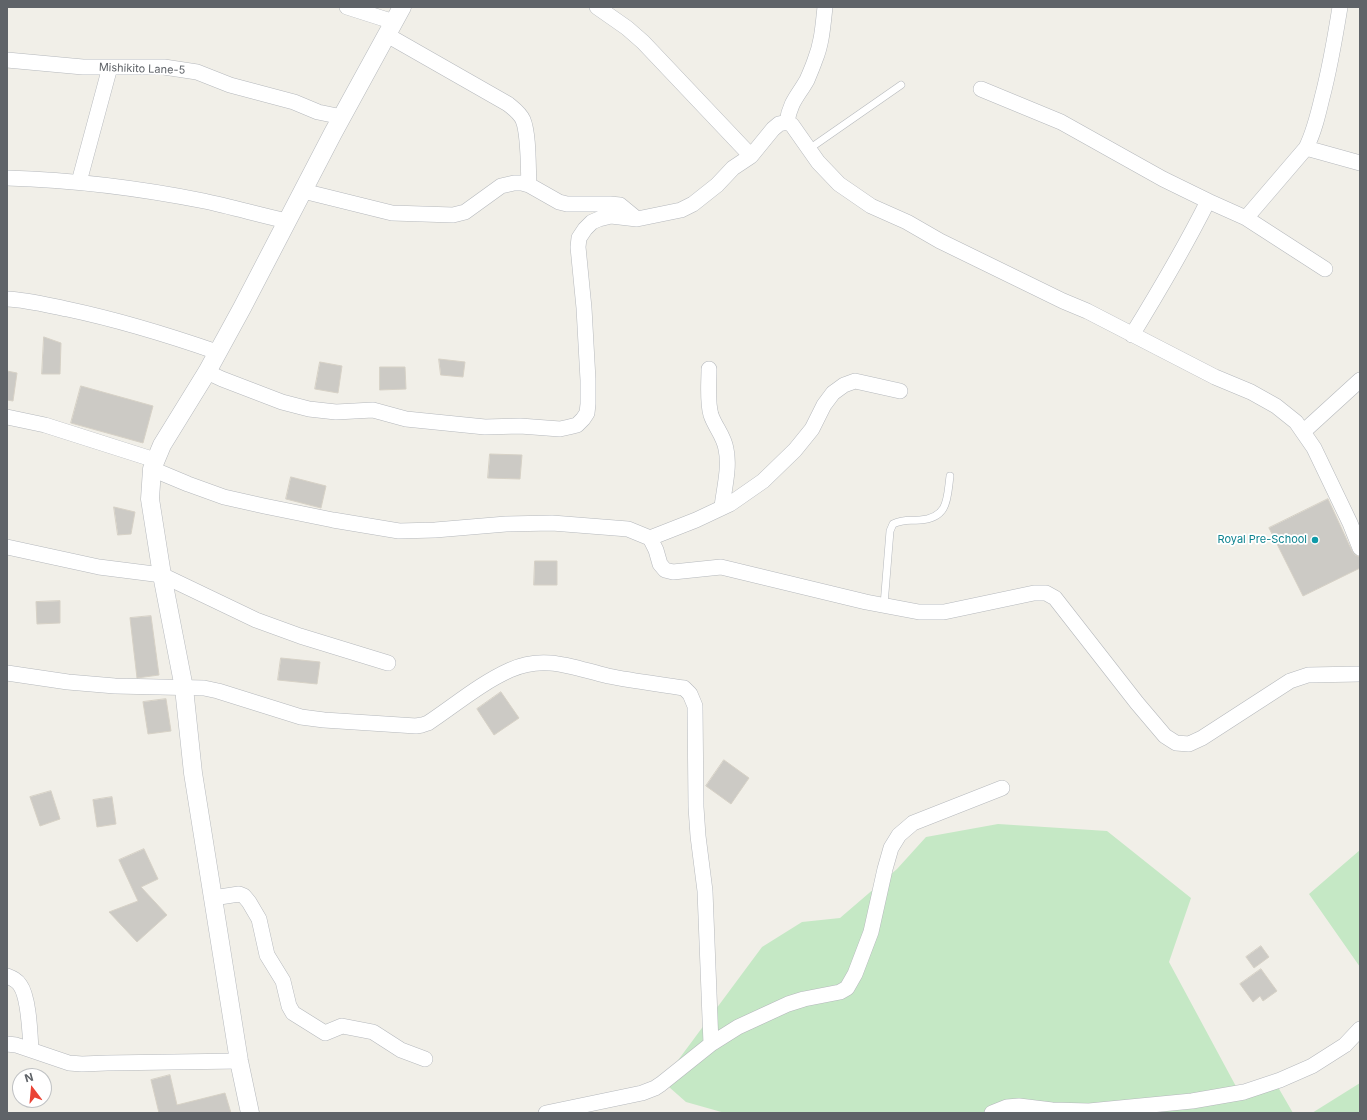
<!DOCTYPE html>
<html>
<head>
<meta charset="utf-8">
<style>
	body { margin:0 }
	#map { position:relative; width:1367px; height:1120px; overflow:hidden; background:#f1efe8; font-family:Inter,sans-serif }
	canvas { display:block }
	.frame { position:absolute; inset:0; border:8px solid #5f6368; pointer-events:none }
	.north { position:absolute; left:12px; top:1068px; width:40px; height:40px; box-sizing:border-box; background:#fff; border:1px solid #bfc1c3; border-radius:50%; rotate:344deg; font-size:11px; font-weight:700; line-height:16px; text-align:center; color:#5f6368 }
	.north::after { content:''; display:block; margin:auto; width:14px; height:18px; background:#ea4335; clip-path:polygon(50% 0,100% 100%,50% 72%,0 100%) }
</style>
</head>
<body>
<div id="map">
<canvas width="1367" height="1120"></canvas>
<div class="frame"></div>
<div class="north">N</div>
</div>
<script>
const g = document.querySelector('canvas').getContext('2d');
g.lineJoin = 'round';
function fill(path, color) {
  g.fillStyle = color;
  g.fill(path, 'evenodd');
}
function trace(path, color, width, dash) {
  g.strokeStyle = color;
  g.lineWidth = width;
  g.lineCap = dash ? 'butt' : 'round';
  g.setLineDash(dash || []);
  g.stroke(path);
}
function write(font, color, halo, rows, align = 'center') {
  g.font = font + ' Inter,sans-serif';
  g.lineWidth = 3.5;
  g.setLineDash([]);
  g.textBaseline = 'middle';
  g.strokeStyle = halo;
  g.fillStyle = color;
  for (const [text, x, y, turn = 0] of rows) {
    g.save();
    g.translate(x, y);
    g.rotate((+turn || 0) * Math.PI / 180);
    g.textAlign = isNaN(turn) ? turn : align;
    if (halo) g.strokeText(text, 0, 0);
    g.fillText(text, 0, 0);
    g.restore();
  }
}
const green = new Path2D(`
	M998 824 1107 831 1191 898 1169 962 1239 1092 1275 1082 1293 1113H725L686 1102 669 1087 673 1067 762 947 802 922 840 918 897 869 926 837Z
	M1360 850V967L1309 894Z
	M1360 1083V1113H1312Z`);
const building = new Path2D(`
	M44 337 61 343 60 374H42Z
	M439 359 465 362 463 377 441 375Z
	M320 362 342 366 338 393 315 389Z
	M380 367H405L406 389 380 390Z
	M7 371 17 373 13 401 7 400Z
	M81 386 153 406 143 443 71 423Z
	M490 454 522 455 520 479 488 478Z
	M291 477 326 486 321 508 286 499Z
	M1328 499 1352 551 1355 555 1360 557V568L1303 596 1269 528Z
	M114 507 135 512 131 534 118 535Z
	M535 561H557V585H534Z
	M60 601V623L37 624 36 602Z
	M151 616 159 675 137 678 130 618Z
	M281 658 320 662 317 684 278 680Z
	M501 692 519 718 494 735 477 709Z
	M166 699 171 731 148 734 143 702Z
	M724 760 749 778 731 804 706 786Z
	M51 791 60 819 40 826 30 797Z
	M112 797 116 824 97 827 93 800Z
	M144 849 158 879 141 887 167 915 137 942 109 912 138 901 119 860Z
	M1261 946 1269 957 1254 968 1246 957Z
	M1261 969 1277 991 1263 1001 1260 996 1253 1002 1240 984Z
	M170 1075 177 1105 225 1093 231 1113H159L151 1080Z`);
const service = new Path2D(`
	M809 149 901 85
	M884 605 890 531 893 524C904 519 908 521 920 520 949 518 947 498 950 476`);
const minor = new Path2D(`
	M347 7 394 22
	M597 7 627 28 643 42 751 156
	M387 35 508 104C514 109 520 113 523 120 529 134 528 168 529 185
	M7 60 83 67H164L197 72 230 85 294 102 318 112 342 117
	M981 89 1061 122 1163 179 1208 201 1246 218 1325 269
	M787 122C790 102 798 96 807 80 810 73 813 66 815 60 822 43 823 25 825 7
	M1306 148 1360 163
	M7 178C73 180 139 188 204 201 232 207 260 215 287 221
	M79 182 110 67
	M303 191 392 213 453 215 465 212 501 186 514 183H522L529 185 559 202 567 204H610L620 205 637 219
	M1246 218 1306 148C1314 132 1318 115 1322 98 1330 68 1335 38 1340 7
	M7 299C28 300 47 305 67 309 119 320 168 335 217 352
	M1132 335C1159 291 1185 247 1208 201
	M709 369C709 383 707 402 711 415 715 427 724 436 726 449 730 467 724 489 722 507
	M207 372 222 379 282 402 309 409 336 412 373 410 406 419 485 427 520 426 560 429 569 427 577 425 583 419 587 413 588 404V380L584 308 578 247 579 238 585 229 592 222 599 219 611 216 637 219 681 210 693 204 717 185 733 168 751 156 773 129 779 124 787 122 792 125 818 162 839 184 871 206 907 222 940 241 1063 301 1087 311 1215 377 1251 392 1276 406 1296 422 1314 448 1350 523 1360 548
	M7 417 45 425 155 460
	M1303 432 1360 380
	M152 469 188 484 224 497 264 506 333 520 399 531 435 530 506 524 552 523 628 529 650 538 656 550 660 564 665 570 673 572 721 567 866 602 919 612H944L1034 593H1046L1055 598 1137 703 1165 736 1176 743 1189 744 1202 738 1290 681 1308 675 1360 674
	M650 538 696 520 730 504 763 481 795 450 812 429 824 405 833 393 844 385 855 381 900 391
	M7 547 99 567 162 575 256 620 300 636 388 663
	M7 673 68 682 115 686 204 688 218 691 301 717 324 720 416 726 422 725 428 723C455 705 481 683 510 670 545 654 574 668 608 676 633 681 659 684 684 688L690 694 695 706 696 807 698 836 705 891 711 1044
	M213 898 239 894 244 896 249 902 259 919 267 955 283 981 289 1006 293 1013 325 1033 342 1026 373 1032 401 1050 425 1059
	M7 976C12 978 17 980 20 985 29 997 30 1034 31 1050
	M7 1044 16 1045 69 1063 82 1064 107 1063 239 1061
	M546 1113 642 1093 655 1088 661 1084 711 1044 738 1027 788 1004 804 999 840 992 847 988 855 974 871 932 885 869 891 848 899 835 913 823 1002 788
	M992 1113 1007 1107 1019 1106 1052 1110 1089 1111 1192 1101 1244 1092 1280 1080 1312 1066 1345 1045 1360 1029`);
const tertiary = new Path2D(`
	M250 1113 239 1061 193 773 184 688 162 575 150 499 152 469 162 445 207 372 242 308 333 133 402 7`);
const markers = [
	[1315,540,4,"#0f9aa8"]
];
const streetNames = [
	["Mishikito Lane-5",142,69,2]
];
const cultureNames = [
	["Royal Pre-School",1307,540]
];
fill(green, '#c5e8c5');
fill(building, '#cccac5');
trace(building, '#d6d1c6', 1);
trace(service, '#b5b8bc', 8);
trace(minor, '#b5b8bc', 16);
trace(tertiary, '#b5b8bc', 19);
trace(service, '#fff', 7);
trace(minor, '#fff', 15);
trace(tertiary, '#fff', 18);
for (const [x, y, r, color] of markers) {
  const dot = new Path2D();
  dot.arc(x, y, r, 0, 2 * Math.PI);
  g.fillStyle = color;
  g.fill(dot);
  trace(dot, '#fff', 1.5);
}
write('11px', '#5f6368', '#fff', streetNames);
write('11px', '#0d838f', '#fff', cultureNames, 'right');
</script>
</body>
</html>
